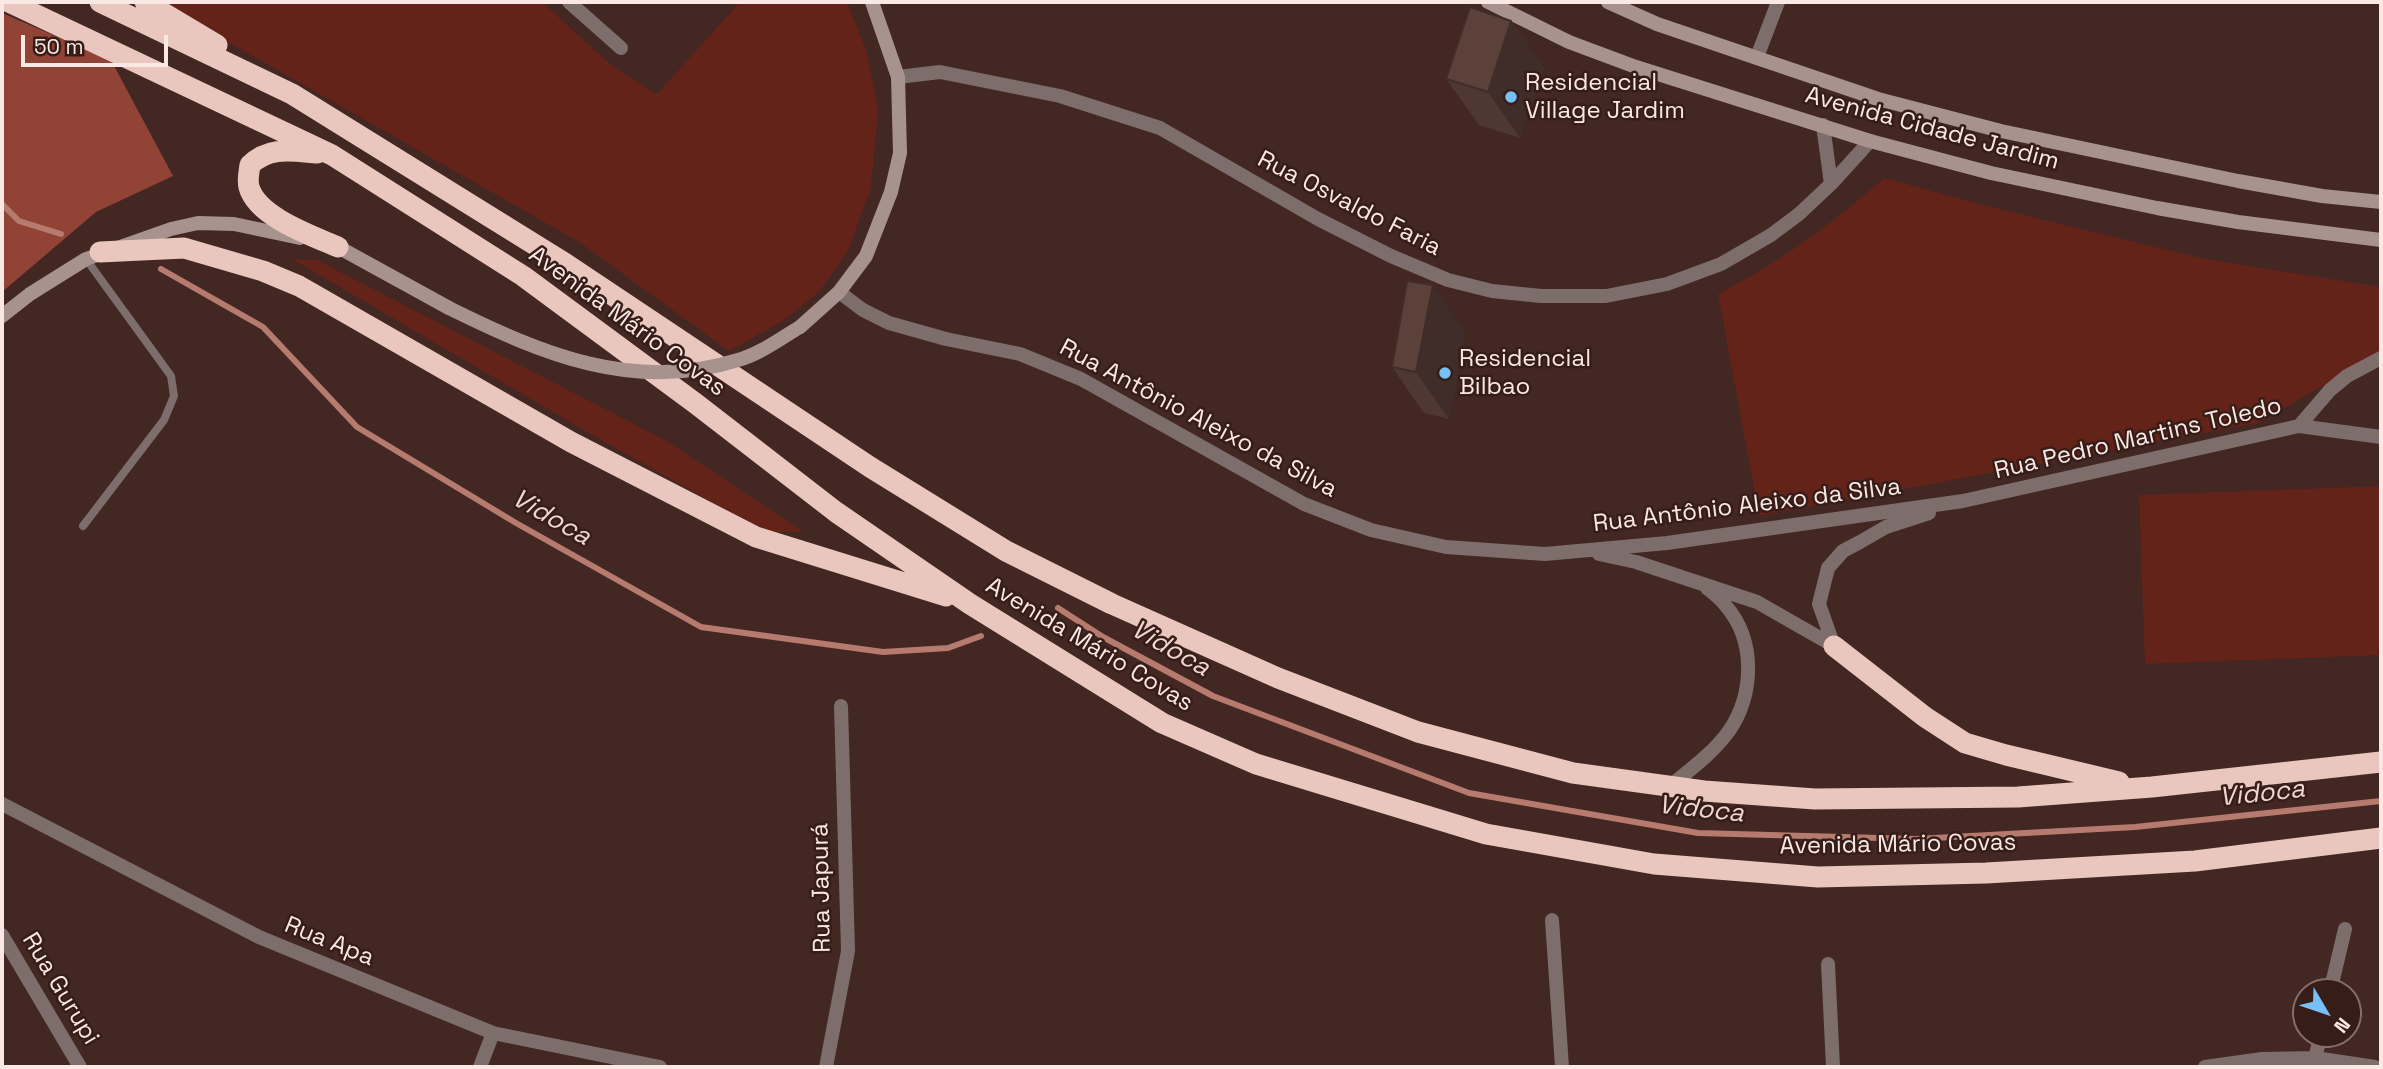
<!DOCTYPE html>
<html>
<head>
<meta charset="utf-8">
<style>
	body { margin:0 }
	#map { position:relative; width:2383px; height:1069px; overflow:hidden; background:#422722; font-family:"Space Grotesk",sans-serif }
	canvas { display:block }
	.frame { position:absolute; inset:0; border:4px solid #fae8e4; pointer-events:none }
	.north { position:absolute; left:2292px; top:978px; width:70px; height:70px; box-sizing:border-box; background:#371d18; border:2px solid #856e6a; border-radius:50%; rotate:129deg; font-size:19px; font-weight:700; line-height:28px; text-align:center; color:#fae8e4 }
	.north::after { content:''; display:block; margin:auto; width:24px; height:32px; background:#76c0f7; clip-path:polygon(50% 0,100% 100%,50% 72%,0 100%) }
	.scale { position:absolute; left:21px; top:35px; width:147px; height:32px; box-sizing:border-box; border:4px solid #fae8e4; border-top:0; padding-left:9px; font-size:21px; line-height:24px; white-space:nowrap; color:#fae8e4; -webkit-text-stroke:5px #371d18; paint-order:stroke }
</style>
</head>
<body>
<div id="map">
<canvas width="2383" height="1069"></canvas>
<div class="frame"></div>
<div class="north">N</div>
<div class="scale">50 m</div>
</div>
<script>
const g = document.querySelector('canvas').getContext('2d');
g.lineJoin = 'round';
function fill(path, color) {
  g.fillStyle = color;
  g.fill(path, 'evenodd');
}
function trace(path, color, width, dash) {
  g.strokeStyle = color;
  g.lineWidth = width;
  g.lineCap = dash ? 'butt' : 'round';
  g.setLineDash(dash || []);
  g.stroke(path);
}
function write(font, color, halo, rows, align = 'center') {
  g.font = font + ' "Space Grotesk",sans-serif';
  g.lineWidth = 5;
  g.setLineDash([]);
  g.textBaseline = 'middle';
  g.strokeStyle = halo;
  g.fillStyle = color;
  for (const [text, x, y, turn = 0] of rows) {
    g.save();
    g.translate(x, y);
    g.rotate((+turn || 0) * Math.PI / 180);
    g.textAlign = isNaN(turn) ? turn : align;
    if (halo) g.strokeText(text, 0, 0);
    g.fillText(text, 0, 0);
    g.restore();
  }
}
const green = new Path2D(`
	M158 2H542L611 65 657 94 740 2H847L867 52 878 110 871 187 849 249 819 292 783 321 729 351 579 242Z
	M1884 178 1983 205 2201 258 2381 287V352L2258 423 1759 516 1718 294C1780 262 1832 224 1884 178Z
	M292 259 317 260 665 440 804 532H765L587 432Z
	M2381 486V655L2145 664 2139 495Z`);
const forest = new Path2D(`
	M2 13 111 60 173 176 96 212 2 292Z`);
const stream = new Path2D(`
	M2 204 19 221 61 234
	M161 269 263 327 357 427 516 523 701 627 883 652 948 648 981 636
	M1058 608 1103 637 1213 696 1469 793 1698 833 1916 839 2135 827 2381 801`);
const lane = new Path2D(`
	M83 526 164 420 174 396 171 376 86 259`);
const street = new Path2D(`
	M569 2 621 48
	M1757 57 1778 2
	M898 77 940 72 1060 96 1160 128 1318 219 1391 256 1448 280 1492 291 1541 296H1606L1667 284 1721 264 1771 235 1799 214 1831 184 1870 141
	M1823 125 1831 184
	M839 292 863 310 889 323 946 339 1020 354 1081 379 1304 504 1371 530 1446 547 1545 554 1667 543 1963 501 2299 426 2330 390 2347 376 2381 358
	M2299 426 2381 437
	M1599 554 1636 562 1757 602 1834 646
	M1834 646 1819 604 1828 568 1843 551 1860 542 1886 527 1929 513
	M1670 786C1691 769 1713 753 1729 731 1754 694 1756 641 1726 606 1721 599 1713 593 1707 588
	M2 804 259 937 493 1033 660 1067
	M1552 920 1562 1067
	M2 935 80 1067
	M1828 964 1833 1067
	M2330 992 2345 929
	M2315 1058 2321 1034
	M480 1067 493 1033
	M826 1067 848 951 841 706
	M2205 1067 2262 1059 2315 1058 2375 1067`);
const secondary = new Path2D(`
	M1488 2 1569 42 1636 67 1870 141 1991 173 2157 208 2238 222 2381 240
	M1608 2 1657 24 1878 99 2001 131 2238 181 2322 196 2381 202
	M330 245 338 247 449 308
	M2 316 30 294 86 259 171 229 198 223 234 224 300 238
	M800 327 839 292 866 256 891 192 900 153 898 77 872 2`);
const highway = new Path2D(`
	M9 2 332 155 523 276 695 403 836 512 970 604 1162 723 1256 764 1486 834 1654 864 1818 877 1986 873 2195 861 2381 838
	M100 2 292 94 566 264 870 467 1006 551 1112 604 1278 678 1418 732 1573 773 1704 791 1815 799 2018 797 2152 787 2381 762
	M145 2 217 45
	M317 153C292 151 269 146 250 165 249 172 247 180 249 187 257 217 313 236 338 247
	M100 252 184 248 263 271 299 286 571 442 756 537 946 596
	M1834 646 1925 717 1965 743 2006 755 2119 782`);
const secondaryBridge = new Path2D(`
	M449 308C542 354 634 393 738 360 760 354 781 338 800 327`);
const wall = new Path2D(`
	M1511 21 1544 68 1520 138 1479 125 1446 79Z
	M1465 332 1449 419 1424 413 1392 367Z`);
const shadedWall = new Path2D(`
	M1511 21 1544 68 1520 138 1488 92Z
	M1433 285 1465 332 1449 419 1416 372Z`);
const building = new Path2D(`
	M1470 7 1511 21 1488 92 1446 79Z
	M1407 281 1433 285 1416 372 1392 367Z`);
const markers = [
	[1511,97,7,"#76c0f7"],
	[1445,373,7,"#76c0f7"]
];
const poiNames = [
	["Residencial",1525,83],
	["Village Jardim",1525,111],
	["Residencial",1459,359],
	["Bilbao",1459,387]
];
const streetNames = [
	["Avenida Cidade Jardim",1932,129,15],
	["Rua Osvaldo Faria",1349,204,27],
	["Avenida Mário Covas",627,322,36],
	["Rua Antônio Aleixo da Silva",1198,419,28],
	["Rua Pedro Martins Toledo",2138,439,-13],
	["Rua Antônio Aleixo da Silva",1747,506,-7],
	["Avenida Mário Covas",1089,645,31],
	["Avenida Mário Covas",1898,845,-1],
	["Rua Japurá",822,888,-91],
	["Rua Apa",329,942,22],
	["Rua Gurupi",60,989,59]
];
const waterNames = [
	["Vidoca",551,518,30],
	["Vidoca",1170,649,30],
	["Vidoca",2262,794,-6],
	["Vidoca",1701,810,6]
];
fill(green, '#632318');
fill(forest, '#914335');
trace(stream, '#b77a6e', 6);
trace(lane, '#7d6e6b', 8);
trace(street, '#7d6e6b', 14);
trace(secondary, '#a8928d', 14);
trace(highway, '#e9c6be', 21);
trace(secondaryBridge, '#a8928d', 14);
fill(wall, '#4f3732');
fill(shadedWall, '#402d29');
fill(building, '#5c403a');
trace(building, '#402d29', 2);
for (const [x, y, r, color] of markers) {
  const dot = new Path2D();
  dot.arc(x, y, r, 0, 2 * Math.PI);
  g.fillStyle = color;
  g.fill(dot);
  trace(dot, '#371d18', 2.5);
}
write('24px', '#fae8e4', '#371d18', poiNames, 'left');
write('24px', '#fae8e4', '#371d18', streetNames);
write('italic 26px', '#efd7d1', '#371d18', waterNames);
</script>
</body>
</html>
